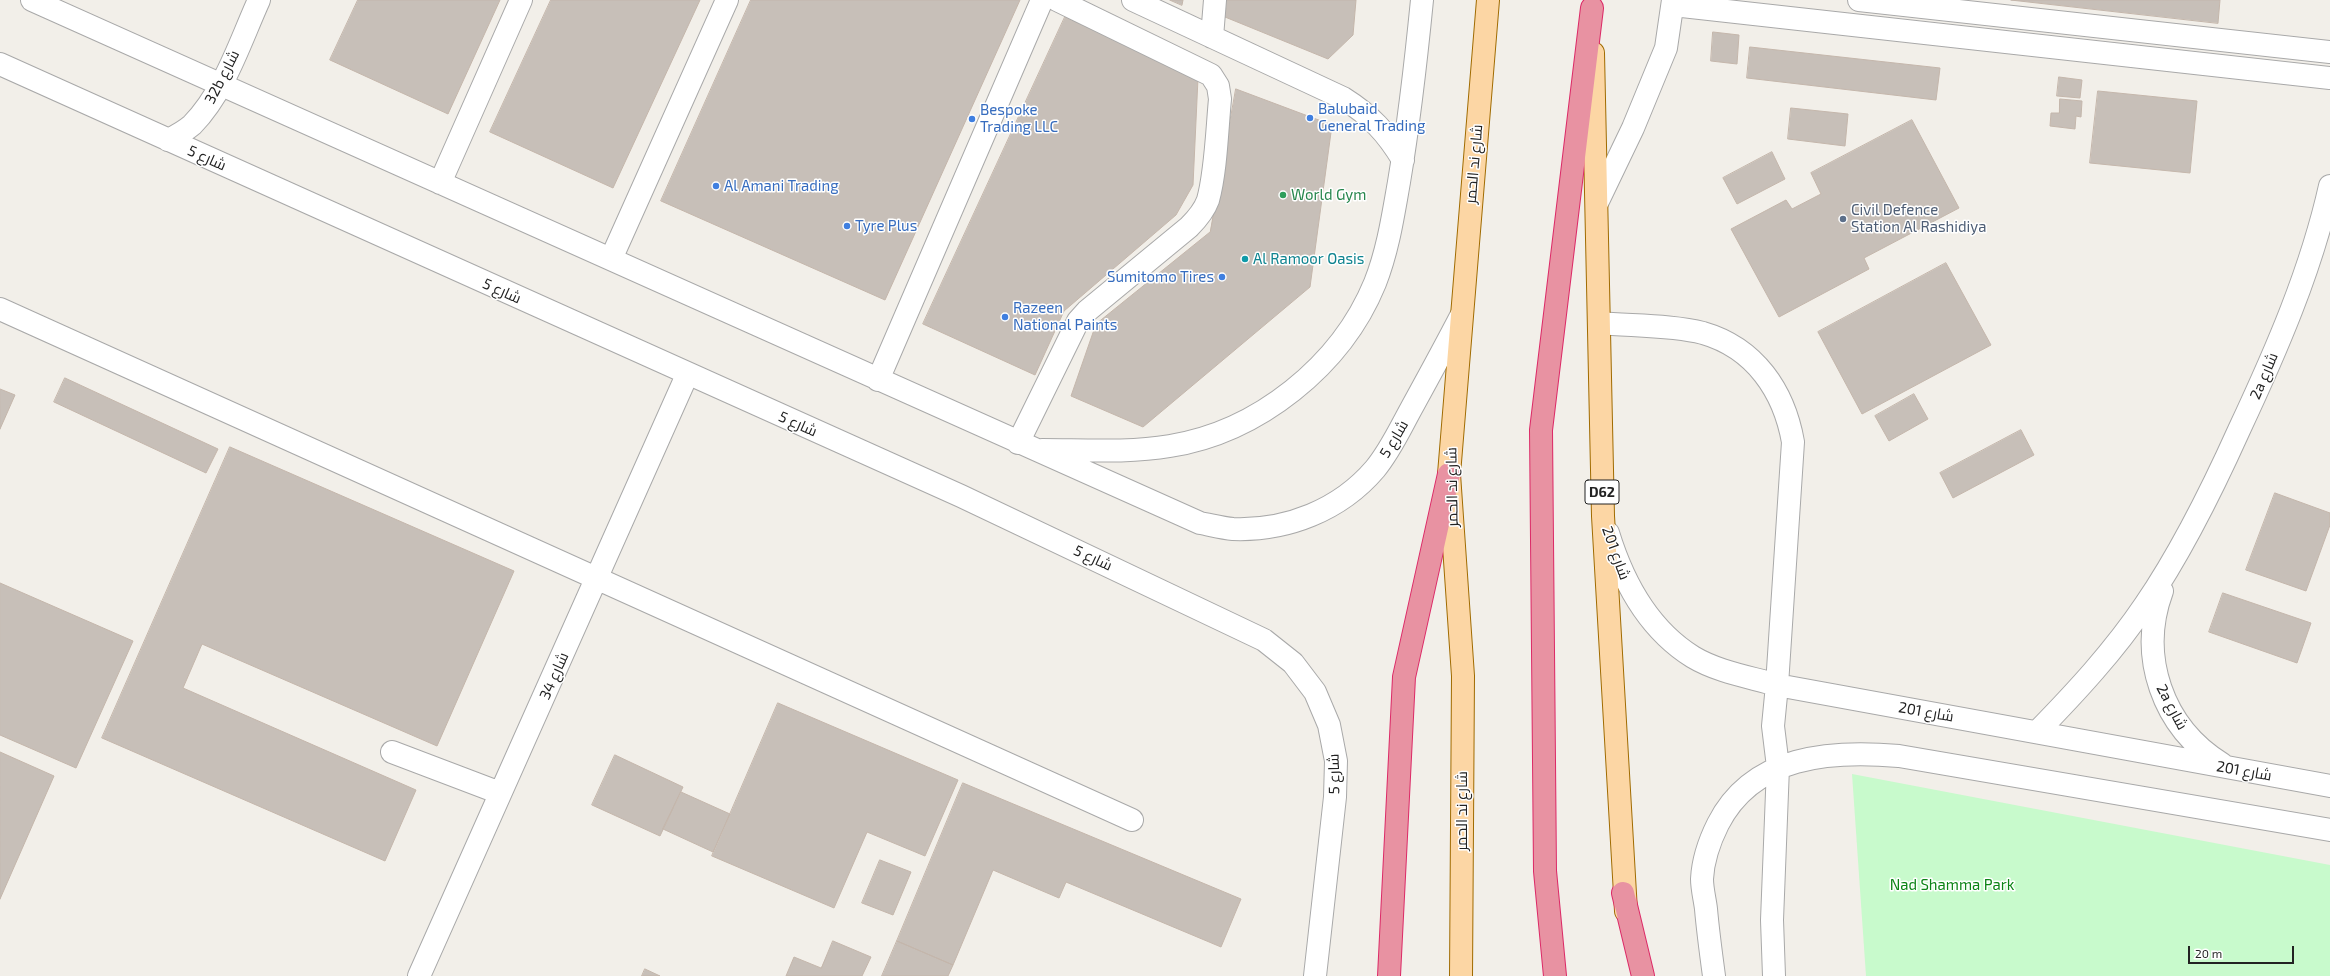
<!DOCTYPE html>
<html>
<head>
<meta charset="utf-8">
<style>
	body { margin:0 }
	#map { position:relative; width:2330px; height:976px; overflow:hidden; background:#f2efe9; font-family:"Exo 2",sans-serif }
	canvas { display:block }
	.scale { position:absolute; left:2188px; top:946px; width:106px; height:18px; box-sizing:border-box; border:2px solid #222; border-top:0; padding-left:5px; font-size:12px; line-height:14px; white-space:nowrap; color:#222; -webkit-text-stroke:3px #fff; paint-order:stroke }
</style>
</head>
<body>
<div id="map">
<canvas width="2330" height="976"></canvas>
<div class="scale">20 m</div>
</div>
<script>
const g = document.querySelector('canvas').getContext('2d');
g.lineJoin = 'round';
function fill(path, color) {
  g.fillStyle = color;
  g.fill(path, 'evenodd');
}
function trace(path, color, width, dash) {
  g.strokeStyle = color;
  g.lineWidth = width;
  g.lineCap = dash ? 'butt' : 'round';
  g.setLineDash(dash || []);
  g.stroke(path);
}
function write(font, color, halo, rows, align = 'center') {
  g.font = font + ' "Exo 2",Cairo,sans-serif';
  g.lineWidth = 3;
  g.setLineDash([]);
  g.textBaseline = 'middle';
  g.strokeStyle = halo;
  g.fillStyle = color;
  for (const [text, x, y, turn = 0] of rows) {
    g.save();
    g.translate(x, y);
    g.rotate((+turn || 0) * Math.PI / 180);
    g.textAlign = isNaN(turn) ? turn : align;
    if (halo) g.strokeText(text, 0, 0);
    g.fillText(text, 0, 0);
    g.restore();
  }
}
const park = new Path2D(`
	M1852 774 2330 865V976H1866Z`);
const building = new Path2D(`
	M358 0H500L448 114 330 60Z
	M551 0H700L613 188 490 132Z
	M751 0H1020L885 300 661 201Z
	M1170 0H1183L1182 5Z
	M1227 0H1356L1353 35 1328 59 1225 17Z
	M2011 0H2220L2218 23Z
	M1065 17 1198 78 1193 185 1176 215 1064 311 1035 375 923 324Z
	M1713 32 1739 35 1737 64 1711 61Z
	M1750 47 1940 68 1936 100 1747 78Z
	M2059 77 2082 80 2080 98 2057 96Z
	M1236 89 1332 125 1310 287 1143 427 1071 396 1096 324 1210 232Z
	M2098 91 2197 101 2190 173 2090 163Z
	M2060 99 2082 101 2081 117 2076 116 2075 129 2050 126 2051 113H2059Z
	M1791 108 1848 114 1845 146 1788 139Z
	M1912 120 1959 208 1864 258 1869 269 1779 317 1731 229 1786 200 1792 209 1821 194 1811 173Z
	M1772 152 1785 179 1737 204 1723 178Z
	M1946 263 1991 345 1862 414 1818 332Z
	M65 378 218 449 206 473 54 402Z
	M0 389 15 395 0 429Z
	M1914 394 1928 419 1889 441 1875 416Z
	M2021 430 2034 455 1953 498 1940 473Z
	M230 447 514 571 437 746 202 644 183 688 416 790 385 861 102 738Z
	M2275 493 2330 513V525L2306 591 2246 570Z
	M0 583 133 641 76 768 0 735Z
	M2223 593 2311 623 2297 663 2209 632Z
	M778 703 958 780 925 856 867 832 834 908 712 856Z
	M0 752 54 776 0 899Z
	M615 755 683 787 660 836 592 805Z
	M963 783 1241 899 1221 947 1066 882 1059 898 993 870 953 965 897 941Z
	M681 792 730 814 713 852 663 829Z
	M880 860 911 872 893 915 862 903Z
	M833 941 871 957 862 976H786L794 957 821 968Z
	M897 941 953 965 948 976H882Z
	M645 969 660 976H642Z`);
const minor = new Path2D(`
	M32 0 1200 523C1211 525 1222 528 1233 529 1287 531 1340 510 1375 469 1390 451 1400 429 1411 409 1428 378 1445 347 1461 316
	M1133 0 1343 98C1370 115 1387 133 1403 160
	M1859 0 2330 52
	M1673 5 2330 78
	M1212 37 1215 0
	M0 64 961 496 1264 640 1293 663 1315 692 1329 725 1336 761 1335 797 1315 976
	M168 140C176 136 185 131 192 125 225 91 240 42 259 0
	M440 183 521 0
	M1597 203 1633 128 1666 48 1673 0
	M611 259 727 0
	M0 309 1132 820
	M1599 323C1631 326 1672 325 1703 333 1755 348 1784 391 1793 442L1777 685 1773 726 1778 767 1772 920 1774 976
	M878 380 1042 0
	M1018 443 1078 321 1087 311 1189 227C1197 219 1204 211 1208 200 1216 171 1217 130 1220 99L1218 86 1211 75 1057 0
	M1042 450C1084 450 1128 453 1170 446 1258 432 1341 366 1375 283 1388 250 1393 216 1399 182 1409 122 1416 61 1422 0
	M1608 533C1623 582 1648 629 1693 657 1718 672 1750 677 1777 685L2330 786
	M2162 591C2138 656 2162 727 2222 764
	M2037 732C2076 692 2114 651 2145 605 2182 551 2212 490 2239 430 2276 351 2311 271 2330 186
	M392 752 500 793
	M419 976 687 375
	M1714 976C1711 954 1708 932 1706 909 1705 900 1702 889 1702 879 1703 859 1709 842 1718 824 1753 755 1831 750 1899 756L2330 830`);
const major = new Path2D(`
	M1593 53 1603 516 1626 911
	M1461 976 1463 676 1449 474 1488 0`);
const highway = new Path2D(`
	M1623 893 1643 976
	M1389 976 1404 677 1449 474
	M1555 976 1545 871 1541 430 1592 8`);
const markers = [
	[1310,118,4,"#3f7fe0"],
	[972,119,4,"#3f7fe0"],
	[716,186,4,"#3f7fe0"],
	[1283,195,4,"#2e9e5b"],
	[1843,219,4,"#5c6f8a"],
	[847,226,4,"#3f7fe0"],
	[1245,259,4,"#0f9aa8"],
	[1222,277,4,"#3f7fe0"],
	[1005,317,4,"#3f7fe0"]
];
const shields = [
	[1602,492,34]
];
const shieldNames = [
	["D62",1602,492]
];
const streetNames = [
	["32b شارع",222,77,-63],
	["شارع 5",207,158,24],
	["شارع ند الحمر",1474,164,-85],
	["شارع 5",502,291,24],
	["2a شارع",2264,376,-67],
	["شارع 5",798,424,24],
	["شارع 5",1394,439,-59],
	["شارع ند الحمر",1452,487,-91],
	["شارع 201",1616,553,70],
	["شارع 5",1093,558,25],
	["شارع 34",554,676,-66],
	["2a شارع",2172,707,62],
	["شارع 201",1926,712,10],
	["شارع 201",2244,771,10],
	["شارع 5",1334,774,-91],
	["شارع ند الحمر",1462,811,-90]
];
const shopNames = [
	["Balubaid",1318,109],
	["General Trading",1318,126],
	["Bespoke",980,110],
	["Trading LLC",980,127],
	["Al Amani Trading",724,186],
	["Tyre Plus",855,226],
	["Sumitomo Tires",1214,277,"right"],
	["Razeen",1013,308],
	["National Paints",1013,325]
];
const leisureNames = [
	["World Gym",1291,195]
];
const serviceNames = [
	["Civil Defence",1851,210],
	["Station Al Rashidiya",1851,227]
];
const cultureNames = [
	["Al Ramoor Oasis",1253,259]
];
const parkNames = [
	["Nad Shamma Park",1952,885]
];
fill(park, '#c8facc');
fill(building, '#c7bfb8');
trace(building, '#c4b6ab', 1);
trace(minor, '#a9a9a9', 24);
trace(major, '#a06b00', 24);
trace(highway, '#dc2a67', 24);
trace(minor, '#fff', 22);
trace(major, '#fcd6a4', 22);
trace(highway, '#e892a2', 22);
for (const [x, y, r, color] of markers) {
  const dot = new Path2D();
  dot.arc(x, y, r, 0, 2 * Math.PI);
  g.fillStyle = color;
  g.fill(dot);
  trace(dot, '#fff', 1.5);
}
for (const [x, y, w] of shields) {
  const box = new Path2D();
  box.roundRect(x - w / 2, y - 12, w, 24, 3);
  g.fillStyle = '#fff';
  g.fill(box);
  trace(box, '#222', 1);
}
write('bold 14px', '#222', null, shieldNames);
write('15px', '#222', '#fff', streetNames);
write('15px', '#366cbe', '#fff', shopNames, 'left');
write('15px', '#27864d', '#fff', leisureNames, 'left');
write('15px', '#4e5e75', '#fff', serviceNames, 'left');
write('15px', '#0d838f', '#fff', cultureNames, 'left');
write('15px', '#0c8416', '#fff', parkNames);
</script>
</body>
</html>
